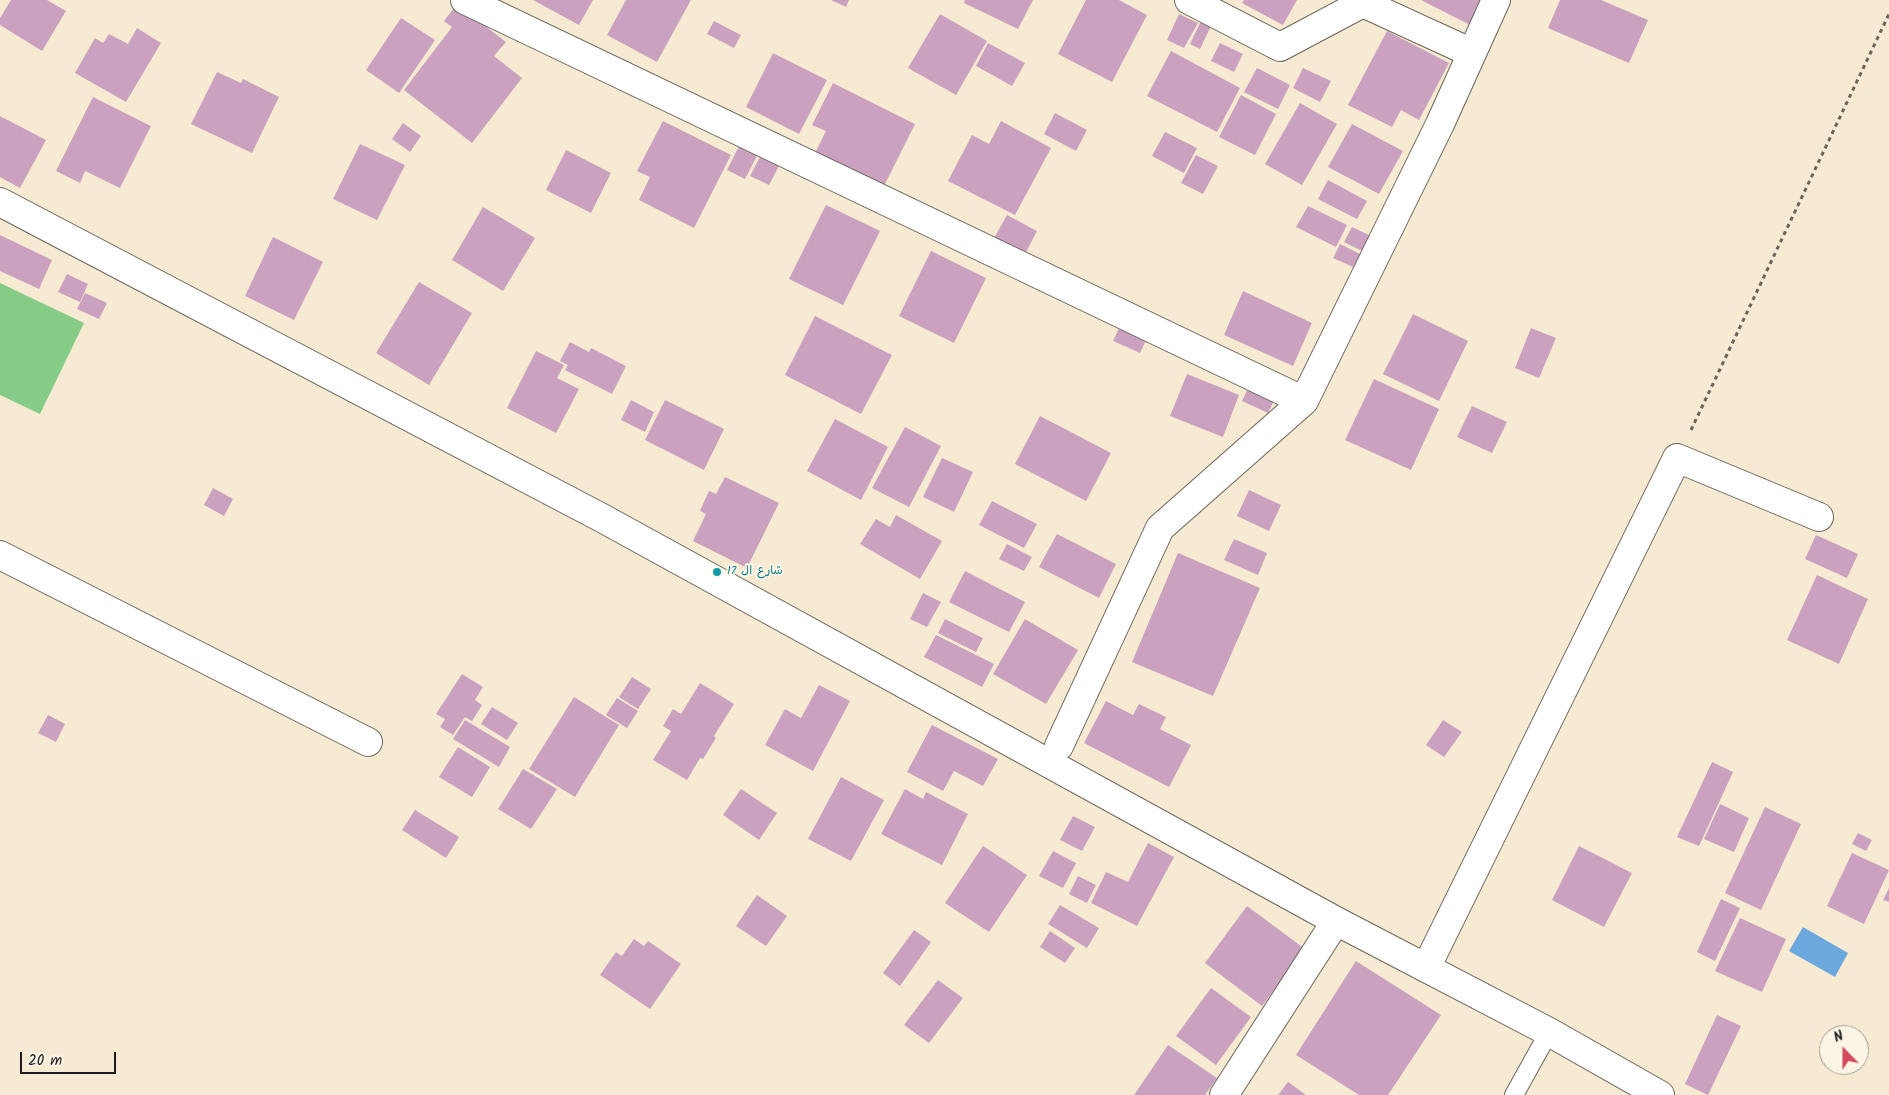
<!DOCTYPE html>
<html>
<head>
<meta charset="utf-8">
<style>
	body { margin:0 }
	#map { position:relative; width:1889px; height:1095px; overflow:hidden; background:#f7ead2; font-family:Kalam,sans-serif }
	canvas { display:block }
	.north { position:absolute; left:1819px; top:1025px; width:50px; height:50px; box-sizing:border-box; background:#fcf5e5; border:1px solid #a29e95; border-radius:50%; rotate:338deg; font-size:14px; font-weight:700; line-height:20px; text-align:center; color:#1c1c1c }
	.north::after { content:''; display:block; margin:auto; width:18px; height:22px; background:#d1495b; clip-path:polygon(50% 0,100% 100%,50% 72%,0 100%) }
	.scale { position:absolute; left:20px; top:1052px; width:96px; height:22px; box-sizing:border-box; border:2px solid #1c1c1c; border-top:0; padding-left:6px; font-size:15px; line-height:18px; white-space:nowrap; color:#1c1c1c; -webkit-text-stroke:4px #fcf5e5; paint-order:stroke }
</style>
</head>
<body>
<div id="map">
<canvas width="1889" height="1095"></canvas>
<div class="north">N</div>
<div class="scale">20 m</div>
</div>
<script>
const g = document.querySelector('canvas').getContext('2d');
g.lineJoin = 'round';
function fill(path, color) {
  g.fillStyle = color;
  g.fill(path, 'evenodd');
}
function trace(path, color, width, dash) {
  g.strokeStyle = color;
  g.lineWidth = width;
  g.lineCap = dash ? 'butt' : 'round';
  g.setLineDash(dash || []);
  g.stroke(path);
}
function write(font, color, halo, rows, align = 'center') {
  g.font = font + ' Kalam,"Playpen Sans Arabic",sans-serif';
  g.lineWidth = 4;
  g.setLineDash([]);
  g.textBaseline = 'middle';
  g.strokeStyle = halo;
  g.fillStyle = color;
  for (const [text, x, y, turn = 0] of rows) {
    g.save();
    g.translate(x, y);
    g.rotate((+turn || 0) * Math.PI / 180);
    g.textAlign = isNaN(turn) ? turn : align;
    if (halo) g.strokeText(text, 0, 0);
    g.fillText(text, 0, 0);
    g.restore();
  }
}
const green = new Path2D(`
	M0 283 84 323 40 414 0 395Z`);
const water = new Path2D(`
	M1803 927 1848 953 1835 977 1789 951Z`);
const building = new Path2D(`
	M11 0H47L66 11 42 51 0 25V18Z
	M533 0H593L579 25Z
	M626 0H691L657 62 607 35Z
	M831 0H849L846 7Z
	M965 0H1033L1018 29 964 3Z
	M1086 0H1119L1147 15 1112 82 1058 54Z
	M1244 0H1297L1283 25 1242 3Z
	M1421 0H1483L1470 25Z
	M1560 0H1601L1648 20 1629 63 1548 28Z
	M457 4 506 42 494 56 522 78 472 143 404 90 452 27 444 21Z
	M940 14 987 41 956 95 908 68Z
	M1179 14 1198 23 1184 48 1167 40Z
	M401 18 435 40 399 93 366 70Z
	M714 21 741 35 734 48 707 34Z
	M1201 21 1211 26 1200 49 1190 44Z
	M137 28 161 43 126 102 75 73 95 38 103 43 109 34 128 44Z
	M1387 31 1449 63 1419 120 1401 110 1392 127 1348 105Z
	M988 43 1025 63 1012 86 976 66Z
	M1220 43 1243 54 1234 72 1211 61Z
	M1171 51 1240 88 1217 132 1147 96Z
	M773 53 827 80 799 134 746 107Z
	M1257 68 1290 85 1278 109 1244 92Z
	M1303 68 1331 81 1320 102 1293 88Z
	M217 72 241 83 243 79 279 97 252 153 191 124Z
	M833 83 915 124 882 190 814 155 826 131 812 125Z
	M1241 95 1276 114 1255 155 1219 137Z
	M93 97 151 126 120 188 85 171 80 183 56 171Z
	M1300 103 1337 124 1302 185 1265 164Z
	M1055 113 1087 130 1076 151 1044 134Z
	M0 116 46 140 20 188 0 177Z
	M663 121 731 155 694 228 639 200 650 177 637 171Z
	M1001 121 1051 148 1015 215 948 181 972 135 989 144Z
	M403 123 421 136 410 152 392 139Z
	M1352 124 1403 151 1379 194 1328 167Z
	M1165 132 1197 148 1184 173 1152 156Z
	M741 142 759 152 745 179 727 170Z
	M360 144 405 165 377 220 333 199Z
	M566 150 611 173 591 213 546 190Z
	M762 153 781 162 769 185 750 176Z
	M1196 155 1218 166 1203 194 1181 183Z
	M1328 180 1367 201 1357 219 1318 199Z
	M826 205 880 231 843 305 789 279Z
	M1308 206 1347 225 1336 247 1296 227Z
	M483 207 535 238 503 291 452 260Z
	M1007 215 1037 231 1024 256 993 240Z
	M1352 227 1371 236 1364 252 1344 242Z
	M0 235 52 260 39 289 0 271Z
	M273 237 323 262 294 320 245 296Z
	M1340 244 1360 254 1353 267 1333 258Z
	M931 251 986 278 954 343 899 316Z
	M67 274 88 284 80 302 58 292Z
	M419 282 472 313 429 385 376 353Z
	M1243 291 1312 323 1293 366 1224 335Z
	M85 293 107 303 99 319 77 309Z
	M1413 314 1468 341 1439 401 1383 374Z
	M815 316 892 355 861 414 785 375Z
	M1120 326 1147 338 1140 353 1113 341Z
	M1531 328 1556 338 1539 378 1515 368Z
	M570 342 589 352 591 348 626 366 612 394 565 370 568 365 560 361Z
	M536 351 564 365 557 378 579 389 556 433 507 408Z
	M1187 374 1239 395 1223 437 1170 416Z
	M1374 379 1439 409 1411 470 1345 440Z
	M1250 384 1276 396 1268 413 1242 401Z
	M631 400 654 412 645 432 621 420Z
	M665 400 724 429 704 470 645 440Z
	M1472 406 1507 422 1492 453 1457 437Z
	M1040 416 1111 453 1086 501 1015 464Z
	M835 419 888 447 861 500 807 471Z
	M905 427 941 446 909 507 872 488Z
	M942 458 973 472 954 512 923 497Z
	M725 477 779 503 747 568 693 541 706 514 700 511 709 491 716 494Z
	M213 488 233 499 224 516 204 505Z
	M1249 490 1281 505 1269 531 1237 516Z
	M992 501 1037 524 1024 548 979 525Z
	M896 515 942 541 920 579 860 544 876 519 890 527Z
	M1057 534 1116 564 1099 598 1039 567Z
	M1816 535 1858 554 1847 578 1805 559Z
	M1234 539 1267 553 1258 575 1224 560Z
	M1007 544 1032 557 1024 571 999 559Z
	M1178 553 1260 588 1213 696 1132 662Z
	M965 571 1025 602 1009 632 949 602Z
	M1817 575 1868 599 1839 664 1787 640Z
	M923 593 941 602 927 627 910 619Z
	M945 619 983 638 976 652 938 633Z
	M1025 619 1078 650 1046 704 993 674Z
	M936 635 994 664 982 687 924 657Z
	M462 674 483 687 475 700 482 705 472 721 465 717 453 735 440 727 445 719 436 714Z
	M632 677 651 689 638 709 619 697Z
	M700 683 734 704 714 736 716 738 703 759 700 758 687 780 653 760 671 731 663 726 673 709 681 714Z
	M819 685 850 701 813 771 765 745 785 709 801 718Z
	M574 697 619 725 575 797 529 769Z
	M617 698 638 711 627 728 606 715Z
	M1106 701 1133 715 1139 704 1166 717 1160 729 1191 745 1169 787 1084 743Z
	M492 707 518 723 507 740 481 724Z
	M48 715 65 724 56 742 38 733Z
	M465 720 510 747 499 767 453 739Z
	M1443 720 1462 732 1444 757 1426 745Z
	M932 725 998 759 983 786 954 771 943 791 907 772Z
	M458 747 490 767 472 797 439 777Z
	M1712 762 1733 772 1699 846 1677 837Z
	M523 769 557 789 531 829 498 809Z
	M841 777 884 800 851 861 808 839Z
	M741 789 777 813 759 840 723 815Z
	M905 789 923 799 926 792 968 814 942 865 881 834Z
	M1720 804 1749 818 1734 852 1704 839Z
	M1765 807 1801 824 1761 910 1725 893Z
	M415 810 459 837 446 858 402 830Z
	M1073 816 1095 827 1082 851 1060 840Z
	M1858 833 1872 840 1866 851 1852 844Z
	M1148 843 1174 857 1137 926 1091 903 1106 872 1128 882Z
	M983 846 1027 875 989 932 945 903Z
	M1579 846 1632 873 1604 927 1552 900Z
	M1053 851 1076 863 1063 888 1039 876Z
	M1852 853 1889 870 1864 924 1827 906Z
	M1078 876 1096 885 1087 903 1069 894Z
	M1889 888V902L1883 900Z
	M757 895 787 916 766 946 736 926Z
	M1721 899 1740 908 1715 961 1697 952Z
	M1060 905 1099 928 1087 948 1048 924Z
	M1247 906 1305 949 1262 1006 1205 963Z
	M1740 918 1786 939 1762 992 1715 971Z
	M914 930 931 942 900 986 883 973Z
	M1050 931 1075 948 1065 963 1040 947Z
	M634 939 644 946 648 941 681 964 650 1009 600 975 616 952 622 956Z
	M1356 961 1441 1015 1388 1095H1359L1296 1055Z
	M938 980 963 998 929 1043 904 1025Z
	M1211 988 1251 1017 1216 1065 1176 1036Z
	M1717 1015 1741 1026 1708 1095 1685 1084Z
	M1168 1045 1217 1078 1205 1095H1134Z
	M1288 1082 1306 1095H1278Z`);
const path = new Path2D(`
	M1691 430 1889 14`);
const lane = new Path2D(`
	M1514 1095 1549 1032`);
const street = new Path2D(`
	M465 0 1304 401
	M1189 0 1280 47 1363 3 1472 53
	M0 555 368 742
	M1059 746 1160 528 1304 401 1440 124 1496 0
	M1426 968 1677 458 1819 517`);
const secondary = new Path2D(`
	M0 202 602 518 1336 921 1549 1032 1660 1095
	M1224 1095 1336 921`);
const markers = [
	[717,572,5,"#0f9aa8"]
];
const cultureNames = [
	["شارع ال 17",727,572]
];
fill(green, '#86cc87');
fill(water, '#6ca8dd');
fill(building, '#caa2bf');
trace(lane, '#69645c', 20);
trace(street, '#69645c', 30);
trace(secondary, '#69645c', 30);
trace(path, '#69645c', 3, [4, 4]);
trace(lane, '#fff', 18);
trace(street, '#fff', 28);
trace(secondary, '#fff', 28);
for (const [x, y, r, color] of markers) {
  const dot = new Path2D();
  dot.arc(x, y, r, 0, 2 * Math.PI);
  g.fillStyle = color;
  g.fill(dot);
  trace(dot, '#fcf5e5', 2);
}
write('12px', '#0d838f', '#fcf5e5', cultureNames, 'left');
</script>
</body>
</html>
